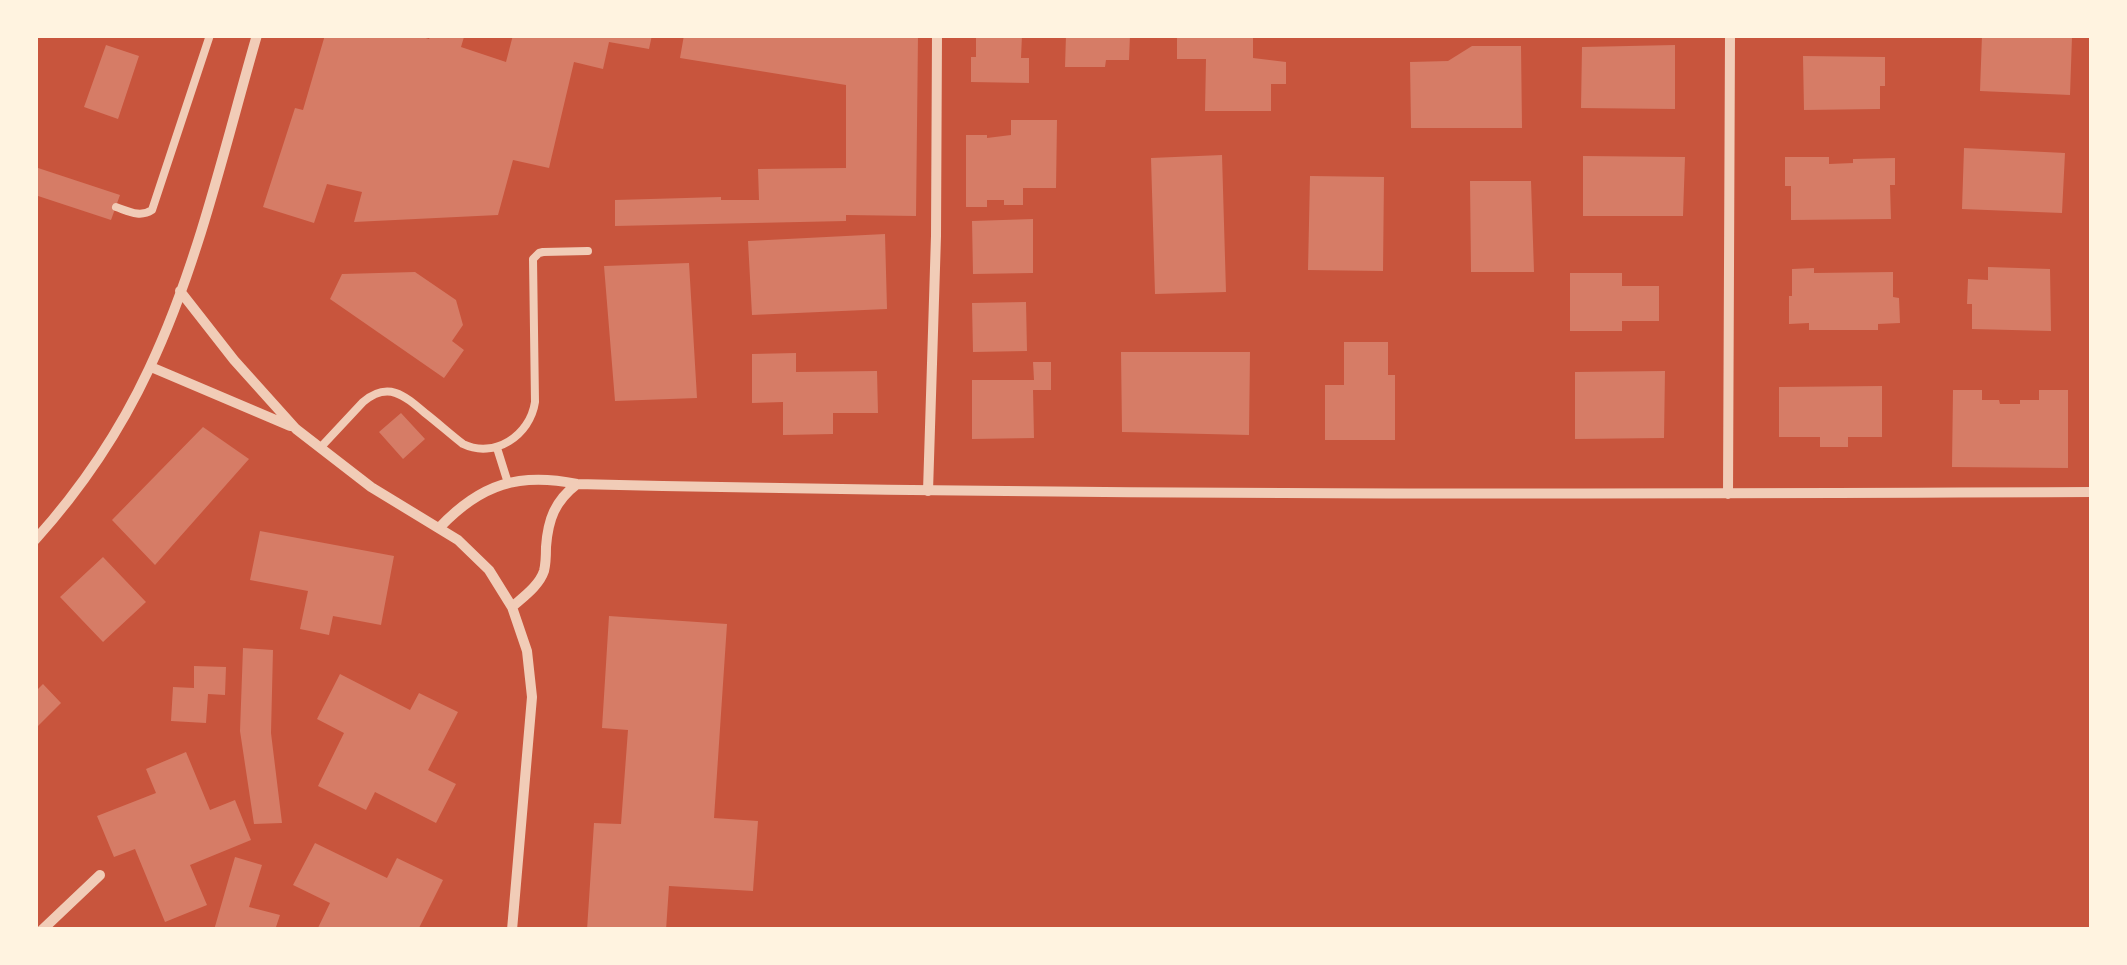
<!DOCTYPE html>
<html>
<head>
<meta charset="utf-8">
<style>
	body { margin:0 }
	#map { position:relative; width:2127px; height:965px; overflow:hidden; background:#c8553d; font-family:Figtree,sans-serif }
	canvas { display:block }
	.frame { position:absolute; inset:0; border:38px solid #fff3e0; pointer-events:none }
</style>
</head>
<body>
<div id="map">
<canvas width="2127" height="965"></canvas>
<div class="frame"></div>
</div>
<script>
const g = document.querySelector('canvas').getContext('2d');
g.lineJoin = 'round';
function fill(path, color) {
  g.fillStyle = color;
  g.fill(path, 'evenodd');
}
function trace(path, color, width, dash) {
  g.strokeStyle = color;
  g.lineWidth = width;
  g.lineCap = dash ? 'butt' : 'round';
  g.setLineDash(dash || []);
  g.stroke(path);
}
const building = new Path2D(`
	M325 35H416L429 39 431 35H457L464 37 461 47 506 62 513 35H652L649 49 609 42 603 69 574 62 549 168 513 160 498 215 354 222 362 192 327 184 314 223 263 207 295 108 303 110Z
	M684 35H918L916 216 846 215V221L615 226V200L721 197V200H759L758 169 846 168V85L680 58Z
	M976 35H1022L1021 58H1029V83L971 82V57H976Z
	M1066 35H1130L1129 60H1106L1105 67H1065Z
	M1177 35H1253V58L1286 62V84H1271V111H1205L1206 59H1177Z
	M1982 35 2072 37 2070 95 1980 91Z
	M106 45 139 56 118 119 84 107Z
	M1675 45V109L1581 108 1582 47Z
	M1472 46H1521L1522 128H1411L1410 62 1448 61Z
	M1803 56 1885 57V86H1880V109L1804 110Z
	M1011 120H1057L1056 188H1023V205H1004V200H987V207H966V135H987V138L1011 135Z
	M1964 148 2065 153 2062 213 1962 209Z
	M1222 155 1226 292 1155 294 1151 158Z
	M1583 156 1685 157 1683 216H1583Z
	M1785 157H1829V164L1853 163V159L1895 158V185H1890L1891 219 1791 220V186H1785Z
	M35 167 120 195 111 220 35 195Z
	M1310 176 1384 177 1383 271 1308 270Z
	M1470 181H1531L1534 272H1471Z
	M1033 219V273L973 274 972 221Z
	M885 234 887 309 752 315 748 241Z
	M689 263 697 398 615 401 604 266Z
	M1988 267 2050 269 2051 331 1972 329V304H1967L1968 279 1988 280Z
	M1814 268V273L1893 272V297L1899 298 1900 323 1878 324V330H1809V323L1789 324V296H1792V269Z
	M415 272 456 300 463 325 452 341 464 350 444 378 330 299 342 274Z
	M1570 273H1622V286H1659V321H1622V331H1570Z
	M1026 302 1027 351 973 352 972 303Z
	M1344 342H1388V375H1395V440H1325V385H1344Z
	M1121 352H1250L1249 435 1122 432Z
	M796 353V372L877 371 878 413H833V434L783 435V402L752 403V354Z
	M1033 362H1051V390H1033L1034 438 972 439V380H1034Z
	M1665 371 1664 438 1575 439V372Z
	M1882 386V437H1848V447H1820V437H1779V387Z
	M1953 390H1982V400H1999L2000 404H2020V400H2039V390H2068V468L1952 467Z
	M401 413 425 439 403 459 379 432Z
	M203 427 249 459 155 565 112 520Z
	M260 531 394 556 381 625 333 616 329 635 300 629 308 591 250 580Z
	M103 557 146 602 103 642 60 597Z
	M609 616 727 624 714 818 758 821 753 891 669 886 666 930H587L594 823 621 824 628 730 602 728Z
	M243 648 273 650 271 733 282 823 254 824 240 731Z
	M194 666 226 667 225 695 208 694 206 723 171 721 173 687 194 688Z
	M340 674 410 710 419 693 458 712 428 770 456 784 436 823 375 792 366 810 318 786 344 733 317 719Z
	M43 684 61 703 35 729V692Z
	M186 752 210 810 235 800 251 840 190 865 207 905 165 922 135 849 114 857 97 816 156 793 146 769Z
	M315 843 387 878 397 858 443 880 418 930H317L330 903 293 885Z
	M235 857 262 865 249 907 280 915 275 930H214Z`);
const service = new Path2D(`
	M116 207C128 211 140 218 152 210L210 35
	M320 448 363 402C388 381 404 395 425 413 438 423 450 434 463 444 494 459 530 436 535 402L533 259 539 253 543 252 588 251
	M497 448 508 483`);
const minor = new Path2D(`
	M180 291 234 360 296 429 371 487 458 540 489 570 512 607 527 651 532 697 512 930
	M151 367 290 426
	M928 491 936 236 937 35
	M1728 494 1730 35
	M440 527C481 484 519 472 577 484 1082 496 1587 494 2092 492
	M35 540C81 489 120 431 149 369 198 266 225 145 257 35
	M512 607C523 597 539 586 544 571 546 563 546 554 546 547 548 519 555 501 577 484
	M42 930 100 875`);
fill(building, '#d67c66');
trace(service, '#f1ccb7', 8);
trace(minor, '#f1ccb7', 10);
</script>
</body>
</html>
